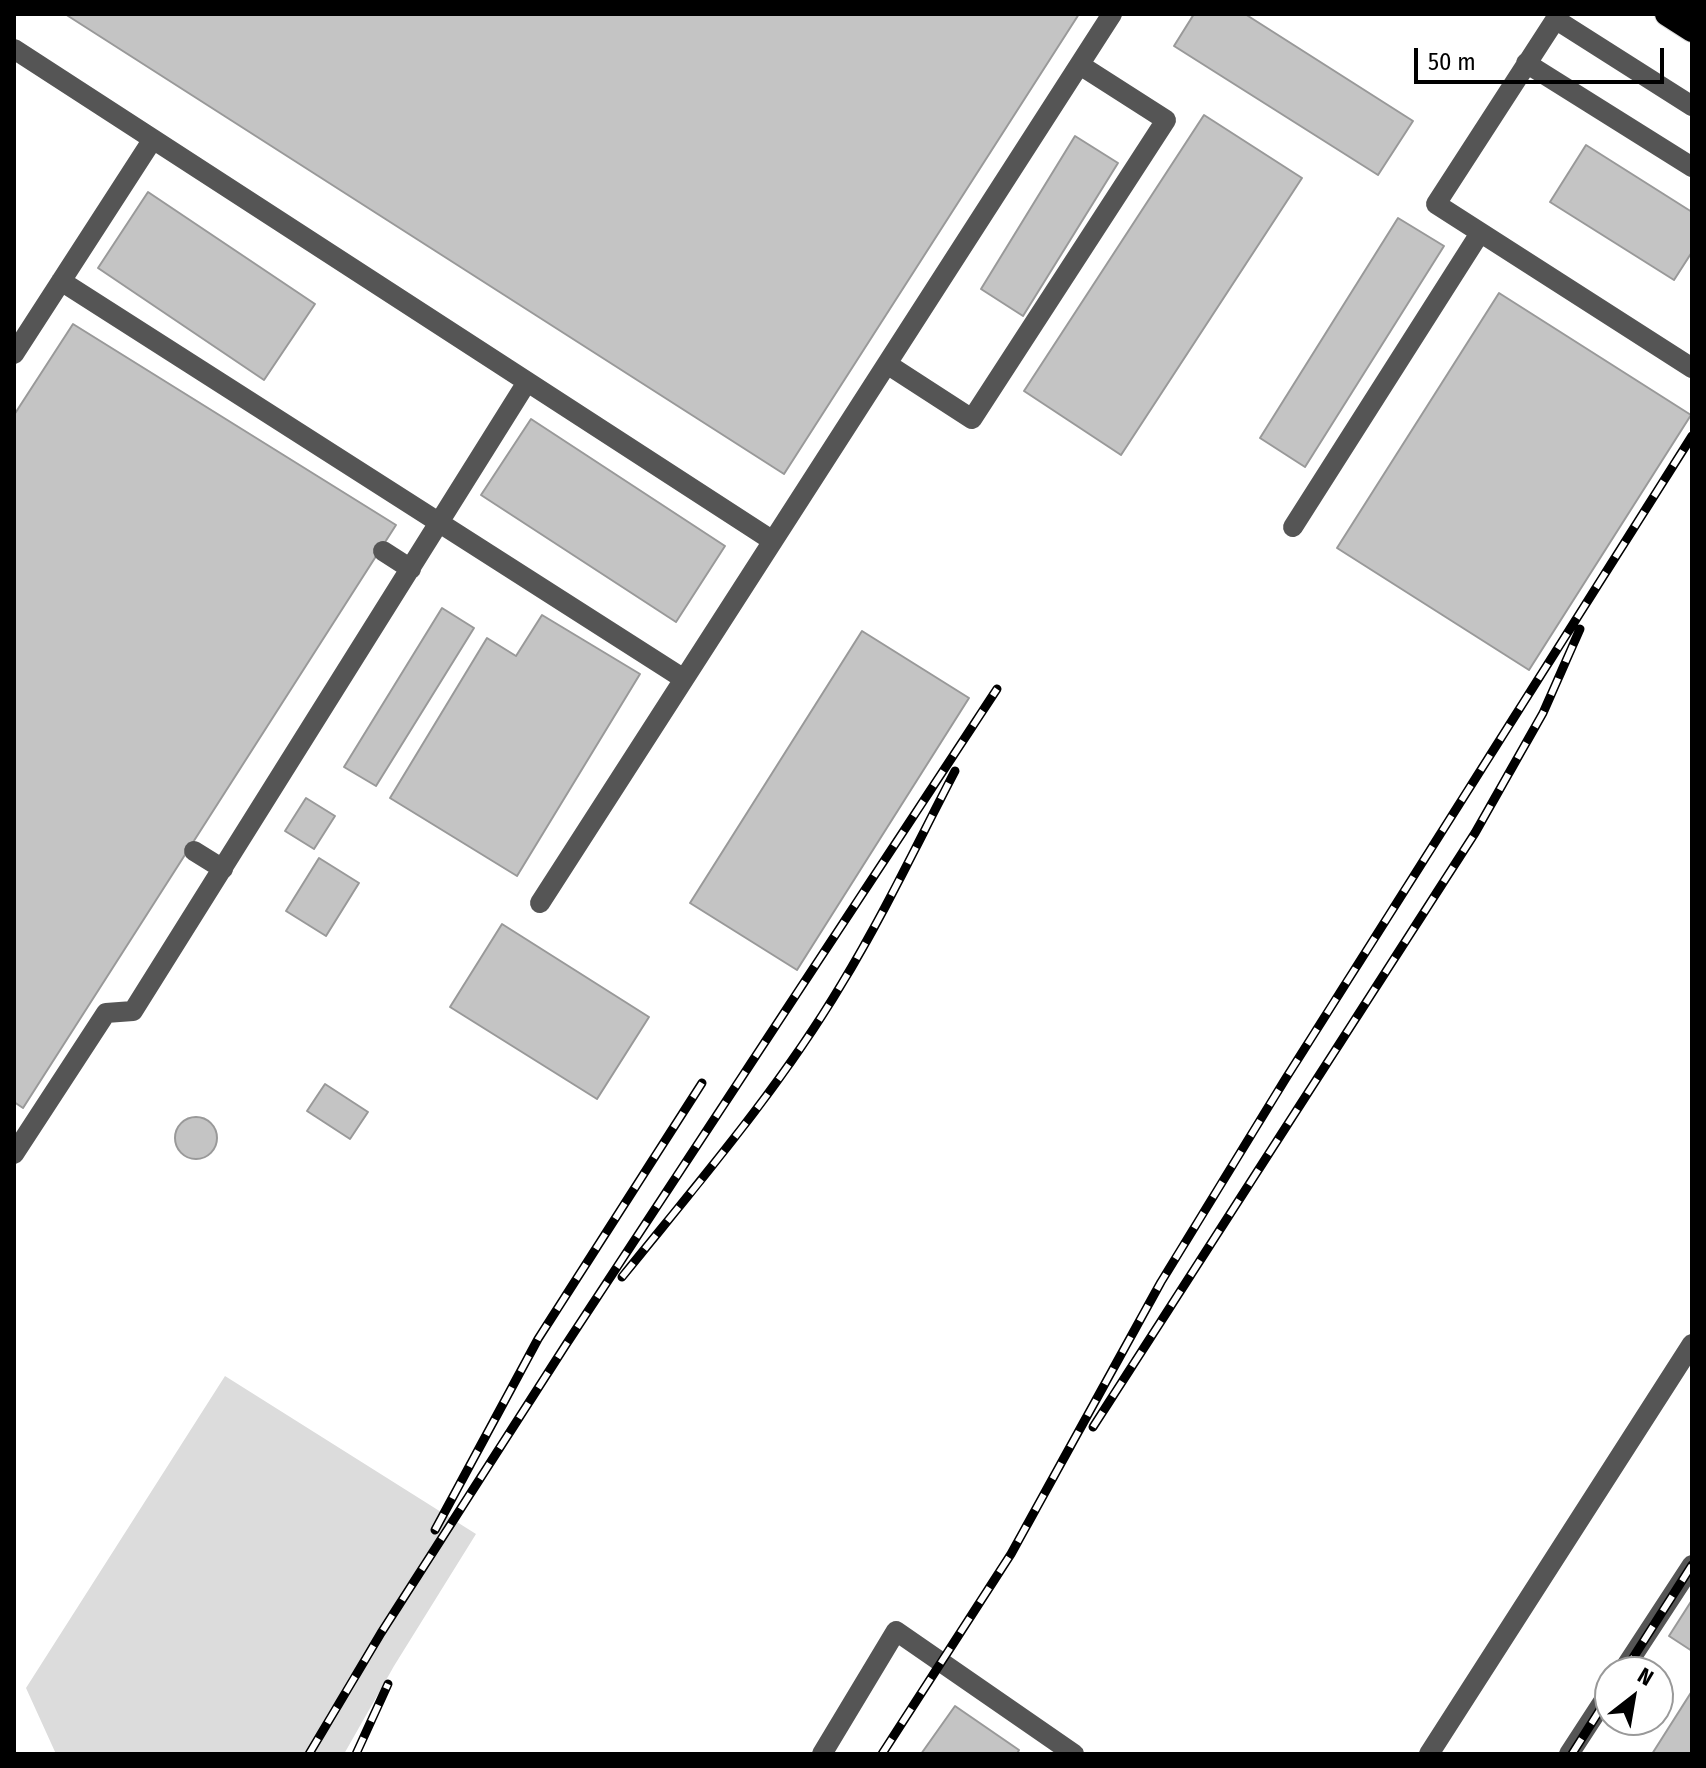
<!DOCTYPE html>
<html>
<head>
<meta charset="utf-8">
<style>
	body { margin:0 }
	#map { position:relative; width:1706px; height:1768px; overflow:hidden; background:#fff; font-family:"Fira Sans Condensed",sans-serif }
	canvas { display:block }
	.frame { position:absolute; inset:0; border:16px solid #000; pointer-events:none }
	.north { position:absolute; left:1594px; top:1656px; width:80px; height:80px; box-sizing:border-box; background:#fff; border:2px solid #999; border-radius:50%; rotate:31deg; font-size:22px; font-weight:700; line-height:32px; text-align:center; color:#000 }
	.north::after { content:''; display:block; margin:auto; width:28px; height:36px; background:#000; clip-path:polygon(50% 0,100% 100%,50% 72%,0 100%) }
	.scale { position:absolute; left:1414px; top:48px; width:250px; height:36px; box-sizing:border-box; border:4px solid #000; border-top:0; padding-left:10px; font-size:24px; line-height:28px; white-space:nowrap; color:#000; -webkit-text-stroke:6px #fff; paint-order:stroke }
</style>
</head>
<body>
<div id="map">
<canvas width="1706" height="1768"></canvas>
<div class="frame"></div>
<div class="north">N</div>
<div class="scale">50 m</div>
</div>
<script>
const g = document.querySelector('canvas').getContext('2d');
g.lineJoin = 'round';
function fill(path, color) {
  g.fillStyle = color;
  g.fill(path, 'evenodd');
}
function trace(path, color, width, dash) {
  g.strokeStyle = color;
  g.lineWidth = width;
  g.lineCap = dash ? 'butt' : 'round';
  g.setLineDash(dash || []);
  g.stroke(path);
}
const green = new Path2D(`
	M225 1376 476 1534 394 1666 344 1754H56L26 1688Z`);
const building = new Path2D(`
	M65 14H1079L784 474Z
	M1194 14H1245L1413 121 1378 175 1174 46Z
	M1204 115 1302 178 1121 455 1024 391Z
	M1075 136 1118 163 1023 316 981 289Z
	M1586 145 1692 212V252L1674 280 1550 202Z
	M148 192 315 304 264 380 98 268Z
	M1398 218 1444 246 1305 467 1260 438Z
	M1499 293 1691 415 1529 670 1337 548Z
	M73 324 396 525 23 1108 14 1102V415Z
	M531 419 725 546 676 622 481 495Z
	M442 608 474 628 376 786 344 767Z
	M542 615 640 674 517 876 390 798 487 638 516 656Z
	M862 631 969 698 797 970 690 903Z
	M306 798 335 816 314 849 285 831Z
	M319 858 359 883 326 936 286 911Z
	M502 924 649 1017 597 1099 450 1007Z
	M325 1084 368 1112 350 1139 307 1111Z
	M175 1138a21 21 0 1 1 42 0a21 21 0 1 1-42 0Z
	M1692 1600V1651L1669 1636Z
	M1692 1691V1754H1652Z
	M955 1706 1019 1750 1017 1754H921Z`);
const minor = new Path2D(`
	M1559 14 1436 204 1692 368
	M1555 19 1692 106
	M14 49 773 541
	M1526 63 1692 167
	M61 281 684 679
	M14 354 153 139
	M887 364 972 419 1166 120 1080 65
	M1293 527 1480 233
	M383 551 411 569
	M194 851 223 869
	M540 903 1112 14
	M14 1154 106 1013 133 1011 527 382
	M1622 1672 1692 1565
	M822 1754 896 1631 1074 1754
	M1429 1754 1692 1344
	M1569 1754 1610 1691`);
const highway = new Path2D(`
	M1667 14 1692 30`);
const rail = new Path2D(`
	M622 1277C698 1183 779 1089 841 985 883 916 918 842 955 771
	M1093 1427 1475 833 1543 713 1580 629
	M435 1530 538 1339 702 1083
	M1624 1672 1692 1565
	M309 1754 381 1633 567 1343 997 689
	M356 1754 388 1684
	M882 1754 1011 1554 1161 1282 1286 1078 1692 436
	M1572 1754 1610 1694`);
fill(green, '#dcdcdc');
fill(building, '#c4c4c4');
trace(building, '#999', 2);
trace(highway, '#dbdbdb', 26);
trace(minor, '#555', 20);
trace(highway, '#000', 24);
trace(rail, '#000', 9);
trace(rail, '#fff', 6, [18]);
</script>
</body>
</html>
